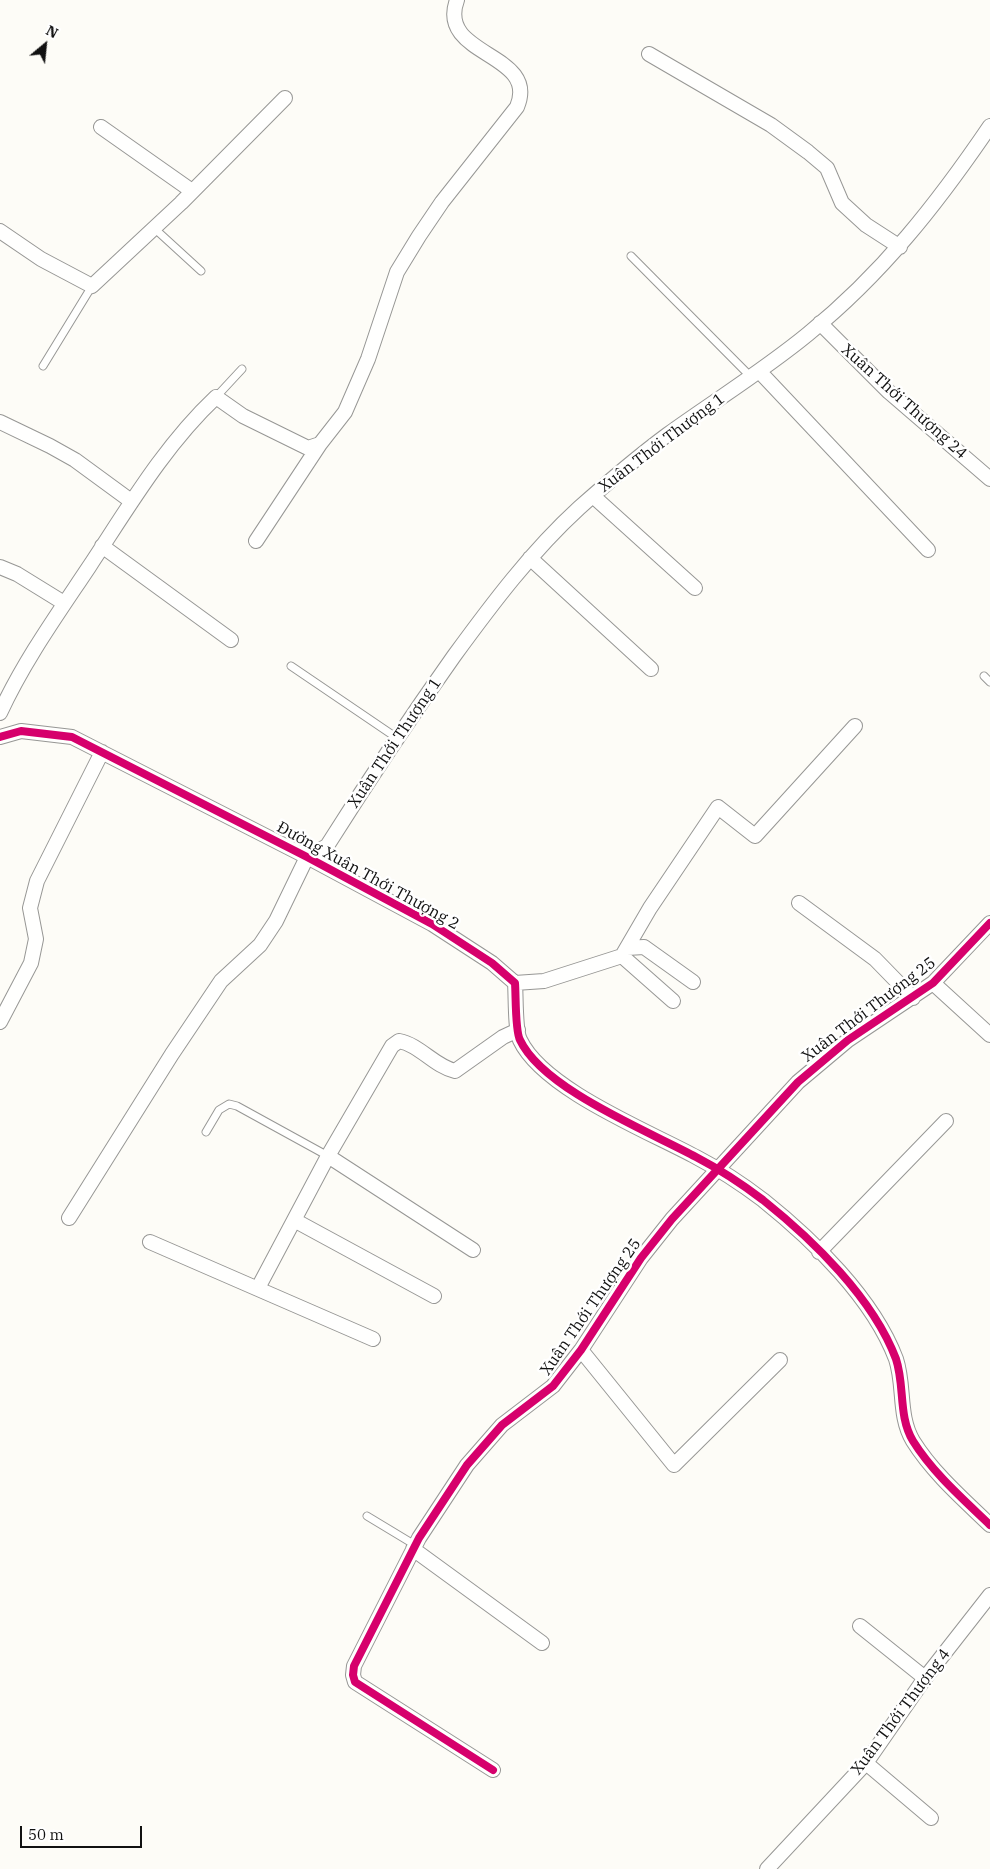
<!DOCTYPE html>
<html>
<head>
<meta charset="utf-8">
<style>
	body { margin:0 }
	#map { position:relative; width:990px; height:1869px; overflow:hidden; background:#fdfcf7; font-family:"IBM Plex Serif",serif }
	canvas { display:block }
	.north { position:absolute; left:20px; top:20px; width:50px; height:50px; -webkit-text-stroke:4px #fff; paint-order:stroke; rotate:28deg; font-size:14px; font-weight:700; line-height:20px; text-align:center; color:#111 }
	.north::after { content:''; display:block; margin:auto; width:18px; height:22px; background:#111; clip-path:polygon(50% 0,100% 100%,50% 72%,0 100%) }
	.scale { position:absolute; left:20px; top:1826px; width:122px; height:22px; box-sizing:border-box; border:2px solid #111; border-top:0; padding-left:6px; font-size:15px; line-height:18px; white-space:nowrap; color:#111; -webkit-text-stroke:4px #fff; paint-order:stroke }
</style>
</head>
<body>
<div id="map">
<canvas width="990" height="1869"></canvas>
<div class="north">N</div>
<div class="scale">50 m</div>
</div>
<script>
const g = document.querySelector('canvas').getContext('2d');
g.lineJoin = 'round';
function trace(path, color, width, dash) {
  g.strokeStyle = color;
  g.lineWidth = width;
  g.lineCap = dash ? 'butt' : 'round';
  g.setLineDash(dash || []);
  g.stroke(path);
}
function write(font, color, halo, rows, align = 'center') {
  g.font = font + ' "IBM Plex Serif",serif';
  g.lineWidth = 5;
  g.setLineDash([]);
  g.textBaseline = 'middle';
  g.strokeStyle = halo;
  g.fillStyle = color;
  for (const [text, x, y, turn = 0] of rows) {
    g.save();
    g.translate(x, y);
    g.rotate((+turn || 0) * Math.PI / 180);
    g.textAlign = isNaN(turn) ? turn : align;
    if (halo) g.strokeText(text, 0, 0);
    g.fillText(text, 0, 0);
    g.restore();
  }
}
const service = new Path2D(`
	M154 228 201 271
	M631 256 751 377
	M43 366 92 286
	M216 397 242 369
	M291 666 397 738
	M984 676 990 682
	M206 1132 219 1110 229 1104 237 1106 328 1156
	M367 1516 415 1545`);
const minor = new Path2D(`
	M649 54 771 125 808 152 827 168 842 203 866 225 900 247
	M101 127 192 191
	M0 231 41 259 92 286 181 203 285 98
	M820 323 889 392 990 479
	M759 371 928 550
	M0 422 50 446 75 460 131 501
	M593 496 695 588
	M256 541 320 444
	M102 546 231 640
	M530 558 651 669
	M0 567 17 574 64 603
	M0 713C24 661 57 615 89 567 128 508 164 446 216 397L243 416 308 448 320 444 345 412 368 359 397 272 419 236 442 202 517 107C540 52 436 57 457 0
	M0 737 21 731 72 737 307 857 432 924 492 963 515 983C516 996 515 1031 520 1040 543 1089 648 1131 696 1157 719 1169 742 1184 763 1200 813 1240 873 1298 896 1359 905 1386 898 1416 913 1441 933 1473 963 1499 990 1525
	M307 857 327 846C368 781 410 718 454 656 492 604 531 552 579 508 607 483 636 458 667 435 714 401 763 371 808 334 882 274 937 204 990 126
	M799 903 875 959 913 998
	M627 948 644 947 693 982
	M622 956 673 1001
	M515 983 544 981 622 956 650 908 718 807 755 836 855 726
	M933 983 990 1035
	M0 1022 31 963 36 939 30 908 37 881 102 752
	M328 1156 473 1250
	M69 1218 172 1054 221 981 260 945 276 921 307 857
	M294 1220 434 1296
	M150 1242 373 1339
	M819 1252 946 1121
	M258 1288 328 1156 392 1046 399 1041C420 1045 434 1066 455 1071L503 1037 518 1030
	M581 1350 674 1465 780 1360
	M413 1549 542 1643
	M860 1626 925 1678
	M866 1763 931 1818
	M493 1770 355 1682 353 1675 354 1666 419 1538 467 1465 502 1425 553 1386 581 1350 641 1258 672 1219 798 1082 848 1040 933 983 990 923
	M767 1869 866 1763 925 1678 990 1595`);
const cycleway = new Path2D(`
	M0 737 21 731 72 737 307 857 432 924 492 963 515 983C516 996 515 1031 520 1040 543 1089 648 1131 696 1157 719 1169 742 1184 763 1200 813 1240 873 1298 896 1359 905 1386 898 1416 913 1441 933 1473 963 1499 990 1525
	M493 1770 355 1682 353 1675 354 1666 419 1538 467 1465 502 1425 553 1386 581 1350 641 1258 672 1219 798 1082 848 1040 933 983 990 923`);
const streetNames = [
	["Xuân Thới Thượng 24",904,402,42],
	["Xuân Thới Thượng 1",662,443,-37],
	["Xuân Thới Thượng 1",395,743,-56],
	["Đường Xuân Thới Thượng 2",368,876,29],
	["Xuân Thới Thượng 25",869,1010,-37],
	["Xuân Thới Thượng 25",591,1307,-55],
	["Xuân Thới Thượng 4",901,1712,-53]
];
trace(service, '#979795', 9);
trace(minor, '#979795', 16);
trace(service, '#fffffe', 7);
trace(minor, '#fffffe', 14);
trace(cycleway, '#d6006c', 8);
write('16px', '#111', '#fff', streetNames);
</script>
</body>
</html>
